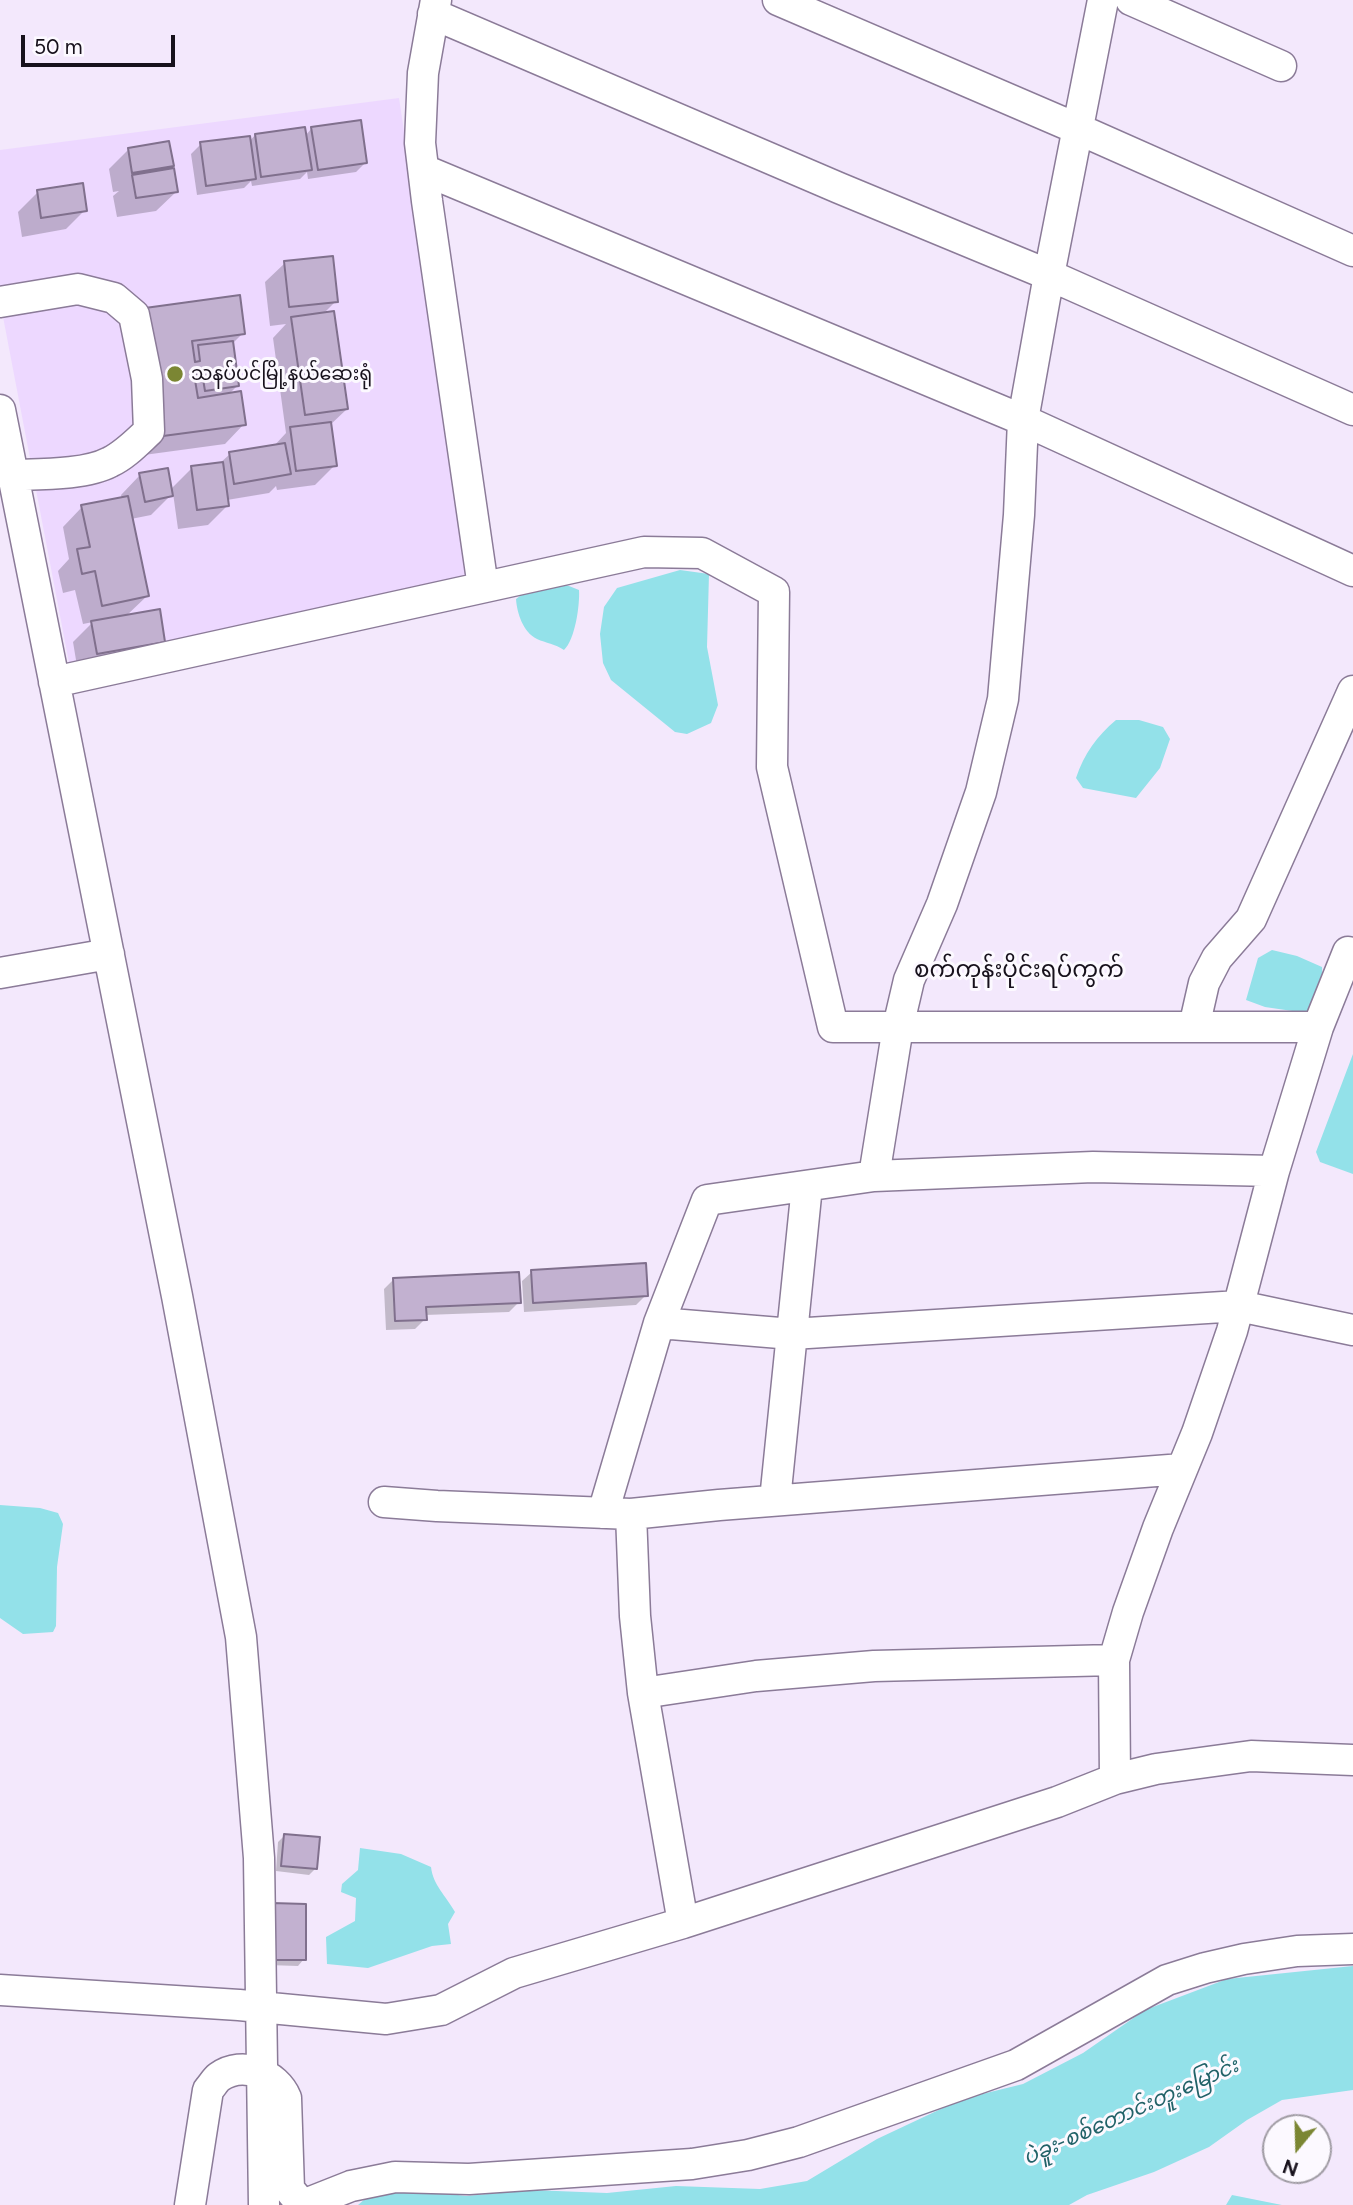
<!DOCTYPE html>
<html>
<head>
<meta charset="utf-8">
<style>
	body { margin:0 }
	#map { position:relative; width:1353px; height:2205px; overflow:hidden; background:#f3e8fc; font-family:Figtree,sans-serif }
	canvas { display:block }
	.north { position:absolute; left:1262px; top:2114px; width:70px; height:70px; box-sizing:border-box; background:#fcf9ff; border:2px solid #a09ca4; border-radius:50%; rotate:199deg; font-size:19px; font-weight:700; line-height:28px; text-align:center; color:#17111c }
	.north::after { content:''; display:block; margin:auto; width:24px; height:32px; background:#7b8633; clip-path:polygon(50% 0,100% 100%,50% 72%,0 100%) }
	.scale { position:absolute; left:21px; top:35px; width:154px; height:32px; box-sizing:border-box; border:4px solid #17111c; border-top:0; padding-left:9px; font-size:21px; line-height:24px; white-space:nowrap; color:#17111c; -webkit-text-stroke:5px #fcf9ff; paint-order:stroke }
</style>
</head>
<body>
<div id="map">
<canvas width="1353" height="2205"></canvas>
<div class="north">N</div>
<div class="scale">50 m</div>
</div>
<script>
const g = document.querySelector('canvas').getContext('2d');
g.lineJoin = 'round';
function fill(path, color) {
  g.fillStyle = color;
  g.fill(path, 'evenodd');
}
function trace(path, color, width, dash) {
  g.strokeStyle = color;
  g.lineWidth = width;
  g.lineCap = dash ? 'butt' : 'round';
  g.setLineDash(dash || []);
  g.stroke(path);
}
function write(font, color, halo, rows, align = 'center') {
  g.font = font + ' Figtree,"Noto Sans Myanmar",sans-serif';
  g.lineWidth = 6;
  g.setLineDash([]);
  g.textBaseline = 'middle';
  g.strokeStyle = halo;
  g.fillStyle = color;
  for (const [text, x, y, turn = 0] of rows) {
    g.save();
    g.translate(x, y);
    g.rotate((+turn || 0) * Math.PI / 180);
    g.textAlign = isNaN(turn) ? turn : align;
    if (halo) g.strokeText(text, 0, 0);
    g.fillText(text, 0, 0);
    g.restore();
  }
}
const built = new Path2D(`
	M399 98 472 580 70 668 0 301V150Z`);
const water = new Path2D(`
	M680 570 709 574 707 647 718 705 711 723 687 734 675 732 611 680 603 663 600 634 604 607 617 588Z
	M564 584 579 590C580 605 575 640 564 650 555 644 546 643 537 639 523 632 517 613 516 599L528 590Z
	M1116 720H1139L1163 727 1170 739 1160 768 1136 798 1083 788 1076 778C1084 754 1097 736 1116 720Z
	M1272 950 1297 956 1322 967 1323 987 1318 1006 1306 1013 1265 1007 1246 1000 1258 958Z
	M1353 1054V1174L1320 1162 1316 1152Z
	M0 1505 40 1508 58 1513 63 1524 57 1567 56 1626 53 1632 23 1634 0 1618Z
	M360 1848 401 1854 431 1867C433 1885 446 1896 455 1912L448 1924 451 1944 432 1946 368 1968 327 1964 326 1937 355 1921 356 1898 341 1892 342 1884 358 1870Z
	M1353 1966V2090L1282 2100 1247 2120 1209 2147 1154 2172 1087 2195 1069 2205H358L372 2193 409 2189 466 2196 531 2190 607 2193 676 2186 760 2189 807 2181 877 2139 962 2099 1023 2084 1083 2053 1145 2010 1227 1979Z
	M1232 2195 1282 2205H1226Z`);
const shadow = new Path2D(`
	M312 128 365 163 356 172 308 179 307 172 300 179 252 186 251 181 244 188 197 195 191 154 201 144 249 142 255 135 305 136Z
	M129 149 172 166 166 171 176 192 156 211 117 217 113 196 119 191 113 192 109 169Z
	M38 192 85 210 66 229 22 237 18 212Z
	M285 263 336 301 323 314 347 409 329 426 335 465 315 485 277 490 276 486 269 493 227 500 228 505 208 525 178 529 173 493 151 515 131 519 147 596 125 617 164 641 144 661 78 672 73 642 93 622 83 624 75 590 63 593 58 571 69 559 63 527 82 507 122 499 121 495 140 475 170 490 192 468 219 464 230 454 273 447 286 433 273 338 286 324 270 326 265 282Z
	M126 329 243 333 232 344 237 386 228 395 244 424 225 444 144 455Z
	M532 1272 646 1295 636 1305 524 1312 522 1281Z
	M394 1279 519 1302 509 1312 425 1315V1319L415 1329 386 1330 384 1289Z
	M285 1835 316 1868 309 1875 276 1871 278 1842Z
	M267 1911 304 1959 298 1966 267 1965Z`);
const building = new Path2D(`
	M361 120 367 163 318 170 311 127Z
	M305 127 312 170 261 177 255 134Z
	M250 136 256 179 206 186 200 142Z
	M169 141 174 166 132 173 128 148Z
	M174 168 178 192 136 198 132 175Z
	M83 183 87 211 41 218 37 190Z
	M333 256 338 302 289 307 284 261Z
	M240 295 245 334 192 341 195 362 200 361 198 345 233 341 239 386 205 391 202 373 194 374 198 398 241 391 246 425 163 436 145 308Z
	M334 311 348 409 305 415 291 317Z
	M331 422 337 466 296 471 290 427Z
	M285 443 291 474 234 484 229 452Z
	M223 462 229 506 197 510 191 466Z
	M168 468 173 496 145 502 139 473Z
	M128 496 149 596 102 606 95 571 82 574 77 549 90 547 81 505Z
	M160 609 165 642 97 654 91 621Z
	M646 1263 648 1296 533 1303 531 1270Z
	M519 1272 521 1303 426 1307 427 1320 395 1321 393 1278Z
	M284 1834 320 1837 317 1869 281 1866Z
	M272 1903 306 1904V1960H272Z`);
const minor = new Path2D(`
	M436 0 423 73 420 143 427 201 483 587
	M778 0 1078 129 1353 251
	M1131 0 1281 66
	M433 14 839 188 1049 275 1353 410
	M424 170 1023 420 1353 571
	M0 302 78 289 114 298 134 315 147 379 149 431C137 442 125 455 110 462 86 475 40 474 12 475
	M0 410 177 1296 241 1637 259 1858 264 2205
	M54 682 644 552 702 553 774 592 772 767 833 1027H1318
	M0 973 109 954
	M1194 1027 1204 983 1217 958 1251 919 1353 691
	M874 1176 898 1027 909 980 942 904 981 792 1003 699 1019 515 1023 420 1049 275 1103 0
	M659 1323 792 1334 1239 1306 1353 1330
	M775 1500 807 1186
	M384 1502 437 1506 631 1514 719 1505 1182 1469
	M603 1513 659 1323 707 1200 874 1176 1093 1167 1274 1171
	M631 1514 635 1616 643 1693 683 1923
	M643 1693 756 1676 874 1666 1114 1660
	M1115 1779 1114 1660 1128 1612 1158 1528 1197 1433 1232 1331 1274 1171 1318 1027 1348 952
	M0 1990 239 2005 386 2019 441 2010 514 1973 683 1923 1057 1802 1115 1779 1156 1769 1251 1756 1353 1760
	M190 2205 208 2090C212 2086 215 2080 219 2077 243 2060 276 2074 286 2098L289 2189 299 2201 308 2203 351 2186 395 2177 469 2179 692 2164 748 2155 799 2142 1016 2065 1167 1980 1205 1968 1244 1959 1297 1951 1353 1949`);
const markers = [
	[175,374,9,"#7b8633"]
];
const poiNames = [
	["သနပ်ပင်မြို့နယ်ဆေးရုံ",191,374]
];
const waterNames = [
	["ပဲခူး-စစ်တောင်းတူးမြောင်း",1131,2112,-24]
];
const quarterNames = [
	["စက်ကုန်းပိုင်းရပ်ကွက်",1019,970]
];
fill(built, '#edd8ff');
fill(water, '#93e1e9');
fill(shadow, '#0003');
fill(building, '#c2b1d0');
trace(building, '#80708d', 2);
trace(minor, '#8b7b98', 33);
trace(minor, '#fff', 30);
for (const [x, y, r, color] of markers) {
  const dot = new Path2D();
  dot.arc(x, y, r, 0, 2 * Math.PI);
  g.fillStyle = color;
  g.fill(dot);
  trace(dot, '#fcf9ff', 2.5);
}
write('19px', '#17111c', '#fcf9ff', poiNames, 'left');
write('italic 21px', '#216268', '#fcf9ff', waterNames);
write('23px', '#17111c', '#fcf9ff', quarterNames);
</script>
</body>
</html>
